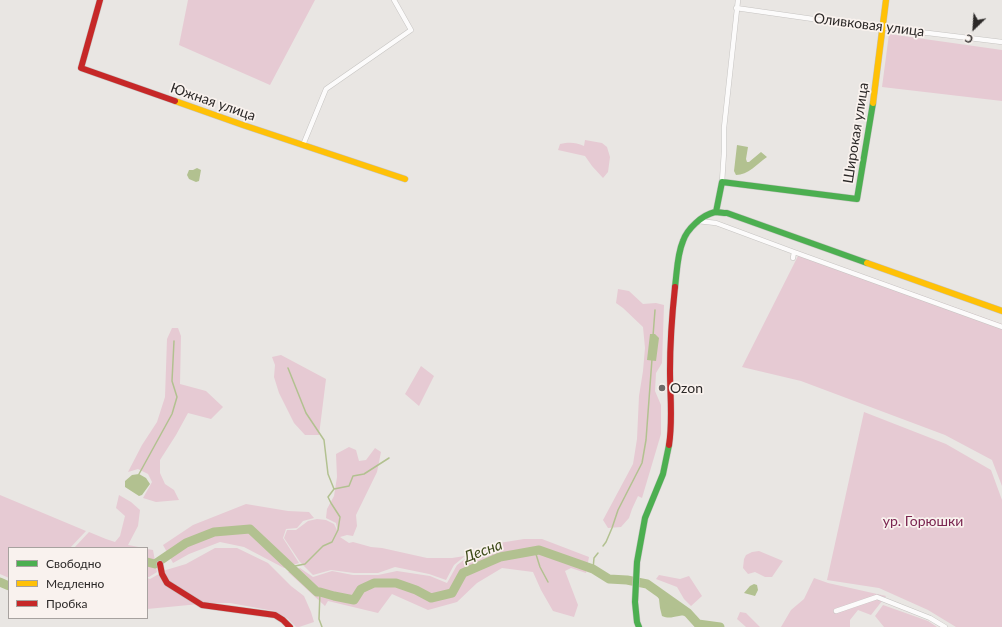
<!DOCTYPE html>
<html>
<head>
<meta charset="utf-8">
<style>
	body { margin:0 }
	#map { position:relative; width:1002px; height:627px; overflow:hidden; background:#e9e6e3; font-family:Lato,sans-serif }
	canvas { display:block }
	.legend { position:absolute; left:8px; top:547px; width:140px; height:72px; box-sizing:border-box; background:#f9f2ee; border:1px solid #a7a29f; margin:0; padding:5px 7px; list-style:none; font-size:12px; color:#2c2928 }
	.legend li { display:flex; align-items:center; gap:8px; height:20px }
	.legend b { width:20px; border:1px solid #a7a29f }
	.north { position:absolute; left:954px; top:8px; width:40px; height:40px; -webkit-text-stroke:3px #f9f2ee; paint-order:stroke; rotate:205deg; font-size:11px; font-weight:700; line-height:16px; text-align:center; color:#2c2928 }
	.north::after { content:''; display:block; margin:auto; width:14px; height:18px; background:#2c2928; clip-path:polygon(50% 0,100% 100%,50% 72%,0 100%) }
</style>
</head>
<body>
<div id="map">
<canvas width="1002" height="627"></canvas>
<ul class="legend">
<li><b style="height:5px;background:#4caf50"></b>Свободно</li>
<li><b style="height:5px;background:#ffc107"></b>Медленно</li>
<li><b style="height:5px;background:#c62828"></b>Пробка</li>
</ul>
<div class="north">С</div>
</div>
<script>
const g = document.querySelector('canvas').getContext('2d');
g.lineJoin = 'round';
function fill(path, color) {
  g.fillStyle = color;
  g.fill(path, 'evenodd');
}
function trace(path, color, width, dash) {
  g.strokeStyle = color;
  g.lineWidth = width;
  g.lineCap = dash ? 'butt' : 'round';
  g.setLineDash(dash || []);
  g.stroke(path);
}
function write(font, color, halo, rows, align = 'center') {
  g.font = font + ' Lato,sans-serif';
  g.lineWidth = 3.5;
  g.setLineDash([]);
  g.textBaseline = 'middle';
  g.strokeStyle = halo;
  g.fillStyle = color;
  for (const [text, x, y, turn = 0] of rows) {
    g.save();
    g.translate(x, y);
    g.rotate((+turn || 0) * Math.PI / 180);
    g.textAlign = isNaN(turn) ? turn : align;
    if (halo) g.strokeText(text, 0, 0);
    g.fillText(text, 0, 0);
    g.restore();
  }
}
const green = new Path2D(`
	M188 0H315L270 85 179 45Z
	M889 34 1002 50V101L882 87Z
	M585 140 602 143 607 147 610 157 608 172 603 178 592 166 585 156 558 150 560 144C569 142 575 142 584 146Z
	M800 252 1002 324V486L992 460 945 435 801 381 742 367Z
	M618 289 629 291 643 304 656 303 664 305 662 363 656 373 655 391 661 405V434L642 498 638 496 632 509 629 518 621 527 608 528 603 520 633 464 637 439 639 396 643 371 645 348 643 327 623 308 616 303Z
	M172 328H178L181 336 180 384 206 391 223 407 211 419 188 413 176 435 160 460V473L165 484 174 490 179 500 156 502 143 498 152 482 148 474 138 469 128 472 142 445 157 422 165 397 167 339Z
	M281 355 326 379 319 435H305L294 423 279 393 274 377 275 365 272 357Z
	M421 366 434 376 419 406 405 394Z
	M864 412 946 444 991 470 1002 500V627H956L928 610 879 588 827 580Z
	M349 447 356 450 359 461 366 460 375 448 381 452 377 472 356 515 357 526 353 536 347 535 340 537 349 543 353 542 371 547 382 548 427 558H452L465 556 454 565 446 580 429 574 395 567 378 573H354L331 570 313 575 300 562 284 538 287 530H296L308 521 317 519 326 520 334 524 338 532 336 523 326 518 327 509 334 496 337 477 336 454Z
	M0 495 86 531 70 548H9V578L0 574Z
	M119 495 131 502 140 510 138 526 128 545 144 548H74L89 532 106 539 115 542 120 536 125 516 116 508Z
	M246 504 288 511 309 512 314 518 303 521 297 528 286 529 283 538 299 563 284 568 244 547 220 542 189 554 173 563 163 545 193 525Z
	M524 539H542L589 557 586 573 571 568 565 571 578 605 574 617 553 611 541 590 533 572 502 568 477 583 457 602 428 610 392 594 378 613 328 601 325 606 288 572 300 568 313 577 332 571 353 575H378L397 571 430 576 447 583 457 565 473 553 493 544Z
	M215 548H237L268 563 291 586 304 596 311 612 314 622 299 627H296L288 619 274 611 230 603H210L147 609V578L150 579 166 570 186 564Z
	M147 549 153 550 157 572 149 577H147Z
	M759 551 783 561 772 577H765L755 572 748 574 743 568 744 559 746 555 752 552Z
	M659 575 680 579 689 576 702 596 691 606 684 599 677 587 656 579Z
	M814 578 828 583 886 596 871 615 858 610 850 620V627H781L791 610 804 599Z
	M883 605 928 621 937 627H884L875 616Z
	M740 612 746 613 760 627H746L737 619Z`);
const water = new Path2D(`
	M737 145 748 147 746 159 747 162H749L761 152 767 157C757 164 748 175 736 175L734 171Z
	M197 168 201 170 199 181 196 182 189 179 187 175 189 170H193Z
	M650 334H655L659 338 656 361 647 360Z
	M139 474 146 478 150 484 142 495 139 496 125 487V481L132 475Z
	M754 584 757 585 758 590 755 596 744 593 750 586Z
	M651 587 688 613 689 615C686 616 682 615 679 616 672 617 669 619 662 616L660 608 659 599Z`);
const stream = new Path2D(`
	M653 336 655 310
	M288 368 306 413 324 440 328 474 334 489
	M139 474 172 414 177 397 172 381 174 341
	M603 546 606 542 612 528 618 510 642 463 646 440 652 359
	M535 551 540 567 548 582
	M290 567 305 564 323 546 332 542 338 530 340 517 331 503 328 497 334 489 349 486 353 476 364 474 389 458
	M593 569 594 558 598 553
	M320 592 319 619 322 627`);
const river = new Path2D(`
	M147 562 155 564 186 543 214 532 250 529 317 592H320L334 596 354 600 361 589 374 583H396L416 590 431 598 452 593 463 573 500 557 539 550 593 569 609 579 627 580 647 584 688 613 698 624 720 627
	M0 582 9 586`);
const street = new Path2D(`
	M736 8 813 19 1002 42
	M303 145 326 89 411 30 394 0
	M722 182 724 152V128L738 0
	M698 221 716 223 794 252 793 258
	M794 252 1002 327
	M836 611 877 597 930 618 945 627`);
const fast = new Path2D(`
	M716 212 722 182 857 199 873 103
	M675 287C677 272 677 255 683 241 687 229 702 215 715 212 718 212 723 213 727 213L867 263
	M639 627 637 622 635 602 637 562 645 518 663 474 669 445`);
const slow = new Path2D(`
	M175 101 243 125 405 179
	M873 103 886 0
	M867 263 1002 311`);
const jam = new Path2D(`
	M100 0 81 68 175 101
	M669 445C673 421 670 395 670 371 670 343 672 315 675 287
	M160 564 162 574 167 583 202 605 275 615 283 620 290 627`);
const markers = [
	[662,388,4,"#6e6b69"]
];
const streetNames = [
	["Оливковая улица",869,25,7],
	["Южная улица",213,102,19],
	["Широкая улица",856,133,-81]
];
const poiNames = [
	["Ozon",670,388]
];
const parkNames = [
	["ур. Горюшки",923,521]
];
const waterNames = [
	["Десна",483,551,-20]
];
fill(green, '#e6cad3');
fill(water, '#b2c190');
trace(stream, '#b2c190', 1.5);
trace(river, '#b2c190', 9);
trace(street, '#c6c4c2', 5.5);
trace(fast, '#c6c4c2', 7);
trace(slow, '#c6c4c2', 7);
trace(jam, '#c6c4c2', 7);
trace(street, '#fcfbfb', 4.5);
trace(fast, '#4caf50', 6);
trace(slow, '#ffc107', 6);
trace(jam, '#c62828', 6);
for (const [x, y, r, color] of markers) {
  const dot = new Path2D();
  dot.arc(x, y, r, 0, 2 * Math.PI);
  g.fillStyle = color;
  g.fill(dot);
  trace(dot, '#f9f2ee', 1.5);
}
write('14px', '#2c2928', '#f9f2ee', streetNames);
write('14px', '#2c2928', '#f9f2ee', poiNames, 'left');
write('14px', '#7b2651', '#f9f2ee', parkNames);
write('italic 15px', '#3b4917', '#f9f2ee', waterNames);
</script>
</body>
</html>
